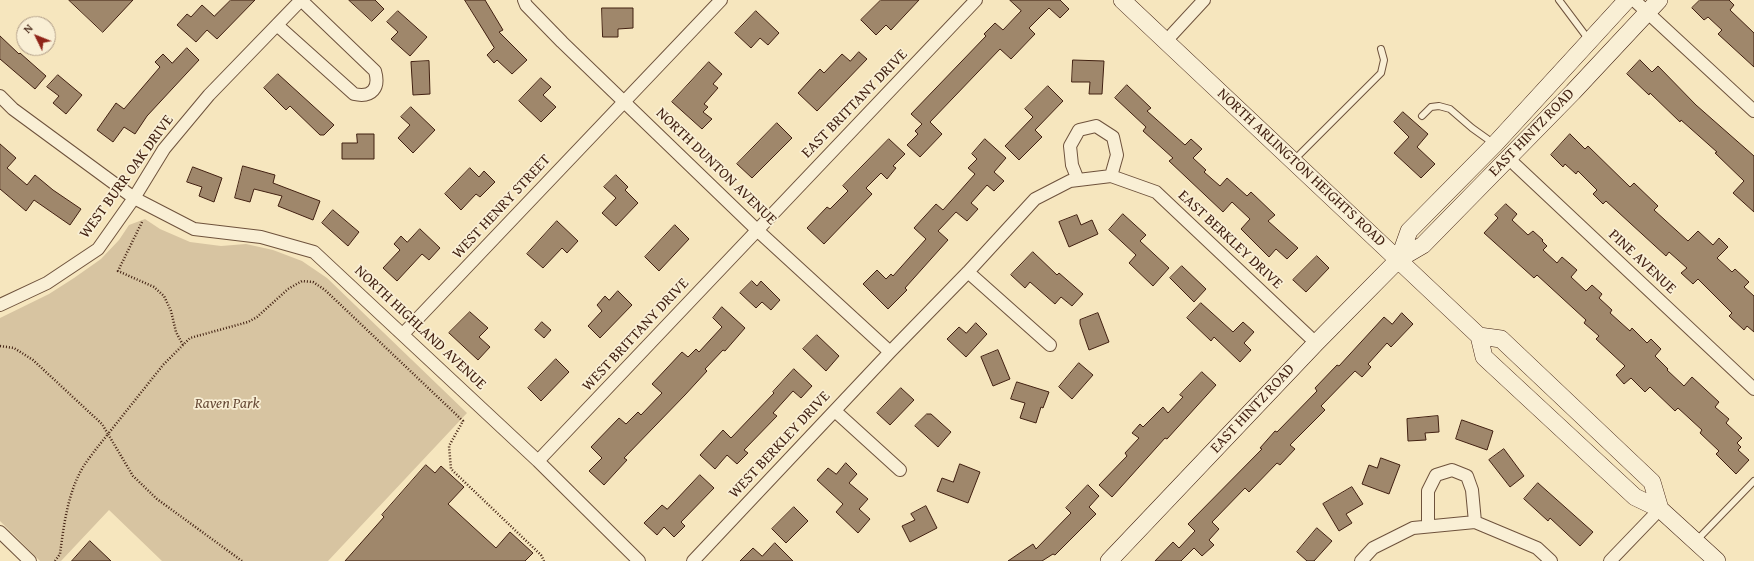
<!DOCTYPE html>
<html>
<head>
<meta charset="utf-8">
<style>
	body { margin:0 }
	#map { position:relative; width:1754px; height:561px; overflow:hidden; background:#f6e6be; font-family:"Gentium Book Plus",serif }
	canvas { display:block }
	.north { position:absolute; left:16px; top:16px; width:40px; height:40px; box-sizing:border-box; background:#f9efd5; border:1px solid #af9c87; border-radius:50%; rotate:313deg; font-size:11px; font-weight:700; line-height:16px; text-align:center; color:#412011 }
	.north::after { content:''; display:block; margin:auto; width:14px; height:18px; background:#8f2418; clip-path:polygon(50% 0,100% 100%,50% 72%,0 100%) }
</style>
</head>
<body>
<div id="map">
<canvas width="1754" height="561"></canvas>
<div class="north">N</div>
</div>
<script>
const g = document.querySelector('canvas').getContext('2d');
g.lineJoin = 'round';
function fill(path, color) {
  g.fillStyle = color;
  g.fill(path, 'evenodd');
}
function trace(path, color, width, dash) {
  g.strokeStyle = color;
  g.lineWidth = width;
  g.lineCap = dash ? 'butt' : 'round';
  g.setLineDash(dash || []);
  g.stroke(path);
}
function write(font, color, halo, rows, align = 'center') {
  g.font = font + ' "Gentium Book Plus",serif';
  g.lineWidth = 3.5;
  g.setLineDash([]);
  g.textBaseline = 'middle';
  g.strokeStyle = halo;
  g.fillStyle = color;
  for (const [text, x, y, turn = 0] of rows) {
    g.save();
    g.translate(x, y);
    g.rotate((+turn || 0) * Math.PI / 180);
    g.textAlign = isNaN(turn) ? turn : align;
    if (halo) g.strokeText(text, 0, 0);
    g.fillText(text, 0, 0);
    g.restore();
  }
}
const green = new Path2D(`
	M145 219 160 229 190 242 221 246 246 244 273 250 302 261 327 278 467 413 328 561H162L109 510 61 561H40L0 521V318L49 294 74 278 101 259 119 240 129 225Z`);
const building = new Path2D(`
	M69 0H133L103 32Z
	M231 0H255L217 39 207 30 196 42 177 25 187 14 191 17 202 5 214 16Z
	M349 0H375L384 9 372 21Z
	M465 0H485L503 30 499 32 527 60 512 74 497 60 494 63 487 55 494 48Z
	M881 0H919L891 30 886 25 876 35 861 20Z
	M1010 0H1060L1069 9 1060 18 1049 8 1029 28 1035 34 1011 59 1000 49 930 122 942 134 920 157 907 145 918 134 915 131 922 124 911 114 986 36 984 34 995 23 1003 30 1021 11Z
	M1700 0H1729L1734 5 1730 10 1754 33V67L1718 34 1722 30 1708 17 1704 20 1692 8Z
	M602 8H633V28L618 29V37H603Z
	M398 11 427 37 410 56 391 39 398 32 387 22Z
	M756 11 779 33 768 45 760 38 751 48 735 33Z
	M0 36 19 54 20 53 46 76 35 89 0 59Z
	M187 48 199 60 147 116 135 134 124 127 113 142 97 130 116 103 124 109 160 67 155 62 163 54 172 63Z
	M859 52 867 59 817 111 798 93 820 69 824 73 842 54 850 61Z
	M1073 60 1104 61 1102 94H1089L1090 82H1072Z
	M1640 60 1652 72 1658 66 1696 105 1754 156V212L1733 193 1744 181 1715 153 1717 152 1681 120 1680 122 1650 93 1649 95 1627 74Z
	M429 61 430 94 413 95 411 62Z
	M709 62 722 74 713 84 718 88 704 104 708 107 703 112 712 119 702 129 672 102Z
	M278 74 334 125 324 135H320L290 106 286 110 264 88Z
	M58 75 82 95 66 114 53 103 59 96 47 87Z
	M541 78 551 87 543 95 556 107 541 122 519 101Z
	M1127 85 1151 108 1147 111 1185 145 1191 139 1202 149 1193 158 1206 170 1204 172 1220 186 1227 178 1247 196 1251 192 1275 215 1268 221 1298 248 1287 259 1276 249 1269 257 1241 229 1250 219 1232 202 1223 212 1169 161 1173 158 1143 131 1146 127 1115 98Z
	M1048 86 1063 101 1035 130 1042 137 1019 160 1005 146 1033 117 1025 109Z
	M411 107 435 130 413 153 398 138 410 125 401 117Z
	M1403 112 1428 134 1417 147 1435 164 1421 178 1394 153 1409 137 1394 122Z
	M777 123 792 138 752 178 737 164Z
	M357 134H374V159H342V143H357Z
	M1570 134 1585 149 1588 146 1630 187 1634 183 1658 206 1654 210 1688 241 1698 231 1713 245 1719 238 1728 247 1717 258 1732 272 1735 269 1749 282 1744 287 1754 296V332L1747 326 1744 330 1729 316 1732 313 1698 279 1693 284 1681 273 1687 268 1669 252 1666 256 1606 201 1603 204 1593 194 1597 190 1578 171 1576 174 1565 164 1563 167 1551 155Z
	M889 139 905 154 893 166 896 168 887 179 881 173 866 188 872 194 824 244 807 228 827 207 830 209 848 191 843 186Z
	M985 139 1006 158 994 172 1004 181 994 191 987 185 971 203 978 209 967 221 956 212 938 231 948 240 905 288 907 290 888 309 863 284 877 270 886 279 891 274 893 276 926 239 914 228 936 204 943 210 975 174 968 168 977 159 972 154Z
	M0 144 16 158 7 168 27 185 35 175 53 190 81 209 70 225 34 200 26 211 0 189Z
	M243 166 275 175 273 183 320 201 313 220 278 206 282 196 254 189 250 202 235 198Z
	M193 167 222 178 214 202 199 196 202 187 187 182Z
	M470 168 479 177 484 171 495 182 480 197 476 194 461 210 445 194Z
	M616 175 628 187 625 190 638 203 616 226 602 213 616 198 604 187Z
	M1506 204 1517 214 1512 220 1528 235 1533 231 1543 240 1542 241 1547 246 1543 250 1557 263 1562 257 1577 270 1571 277 1586 291 1592 285 1602 294 1599 298 1612 310 1610 313 1630 331 1632 328 1647 343 1651 339 1661 349 1655 356 1668 369 1667 370 1684 386 1692 377 1719 402 1715 407 1729 419 1726 423 1742 438 1737 443 1741 447 1738 450 1749 460 1736 474 1716 454 1719 451 1700 433 1702 430 1678 408 1675 411 1650 387 1645 392 1631 378 1624 384 1616 375 1625 366 1596 339 1599 336 1584 323 1586 320 1537 275 1534 278 1484 233 1498 218 1495 215Z
	M333 210 359 232 348 246 322 223Z
	M1123 214 1146 235 1140 241 1169 268 1153 286 1129 263 1136 255 1109 230Z
	M1077 215 1081 225 1092 220 1098 234 1069 247 1059 222Z
	M557 221 578 241 567 253 562 248 543 268 527 254Z
	M675 225 689 239 659 271 645 257Z
	M420 229 440 248 429 260 422 254 397 281 383 268 400 250 394 244 401 236 407 242Z
	M1033 252 1057 275 1059 273 1083 294 1072 306 1061 297 1055 304 1030 282 1025 288 1011 275Z
	M1317 256 1329 268 1306 292 1293 280Z
	M1182 266 1206 289 1194 302 1170 278Z
	M752 281 757 286 761 281 780 300 771 310 762 302 756 308 740 293Z
	M618 291 632 305 600 338 588 326 602 311 597 305 605 296 609 300Z
	M1201 303 1233 332 1243 322 1254 332 1244 343 1251 350 1240 362 1214 337 1211 341 1187 318Z
	M722 307 745 328 725 351 723 350 705 369 707 371 685 395 624 458 627 460 604 485 589 471 602 458 591 447 619 418 626 424 638 412 641 415 662 393 652 384 682 352 688 357 696 349 699 352 722 327 713 318Z
	M470 312 488 328 479 337 490 347 478 360 449 333Z
	M1098 313 1109 342 1089 350 1080 324V320Z
	M1402 313 1413 324 1391 347 1387 343 1368 364 1371 367 1362 377 1355 371 1321 406 1325 410 1290 445 1295 449 1280 465 1277 463 1249 492 1245 488 1212 522 1219 529 1209 540 1214 545 1202 556 1194 548 1181 561H1155L1173 542 1179 548 1195 531 1188 524 1262 449 1260 448 1275 431 1277 432 1317 391 1315 388 1337 365 1339 366 1384 317 1392 324Z
	M542 322 551 330 544 338 535 330Z
	M976 323 987 334 966 357 947 339 959 327 966 333Z
	M817 335 839 356 826 371 803 349Z
	M998 350 1010 379 993 386 981 357Z
	M556 359 569 372 541 401 528 388Z
	M1079 363 1093 375 1072 399 1059 387Z
	M794 369 812 386 801 398 793 391 773 413 777 416 744 450 748 453 737 464 727 455 715 469 700 455 723 430 731 438 774 393 773 392Z
	M1202 372 1216 385 1167 439 1165 438 1112 497 1099 485 1127 456 1125 453 1139 438 1132 433 1140 424 1143 427 1163 407 1168 413 1183 397 1180 395Z
	M1017 382 1049 392 1043 408 1041 407 1036 423 1020 418 1025 403 1011 399Z
	M901 388 914 400 890 425 877 413Z
	M927 414H931L951 432 938 447 915 426Z
	M1438 416 1439 432 1425 433 1426 440 1408 441 1407 419Z
	M1462 420 1493 431 1487 450 1456 439Z
	M1504 449 1524 476 1510 487 1489 460Z
	M1381 458 1400 465 1389 494 1362 484 1369 465 1377 468Z
	M846 463 857 474 849 483 868 499 859 509 870 519 858 533 836 512 843 504 817 480 828 468 836 474Z
	M960 464 980 472 968 503 937 491 942 478 953 482Z
	M426 465 435 473 441 466 464 487 448 504 496 548 510 532 533 553 525 561H345L384 517 382 515Z
	M700 475 714 488 681 522 685 526 674 537 664 527 657 535 644 523 662 505 667 509Z
	M1538 483 1593 532 1580 546 1550 518 1548 521 1524 499Z
	M1088 485 1099 496 1089 507 1096 514 1055 555 1053 554 1042 561H1008L1033 544 1036 549 1071 513 1066 508Z
	M1352 487 1363 504 1346 514 1352 523 1339 531 1323 504Z
	M926 506 937 528 910 542 902 526 915 520 911 514Z
	M794 507 808 521 786 543 772 529Z
	M1317 528 1332 541 1314 561H1307L1297 552Z
	M90 541 111 561H72Z
	M775 543 793 561H740L753 548 762 556Z`);
const path = new Path2D(`
	M142 222 118 271 154 287 164 296 171 311 176 332 183 345
	M0 346 14 348 33 360 102 424 108 434C100 444 92 454 85 464 68 490 64 524 60 554L55 561
	M242 561 157 499 133 476 108 434 163 365 190 338 248 322 257 317 288 289 302 281 313 282 325 290 463 421 449 446 451 469 541 555 544 561`);
const lane = new Path2D(`
	M1559 0 1589 40
	M1422 116 1431 107 1439 106 1450 109 1472 128 1493 143
	M1294 160 1381 73 1384 60 1381 49
	M1697 540 1754 481`);
const street = new Path2D(`
	M524 0 526 5 562 42 757 230 890 352
	M1634 0 1754 111
	M277 25 354 94C372 98 380 88 375 71L301 0
	M1166 41 1204 0
	M0 96 13 109 134 198 194 229 261 237 314 252 538 461 639 561
	M1508 158 1754 389
	M1078 180 1072 165 1070 146 1079 130 1096 126 1113 137 1117 155 1111 176
	M968 272 1050 345
	M0 305 47 283 98 249 134 198 164 149 209 95 301 0
	M403 334 721 0
	M835 411 900 470
	M538 461 976 0
	M1428 526V491L1436 475 1452 470 1467 476 1472 490 1475 522
	M0 532 30 561
	M693 561 890 352 968 272 1035 199 1070 181 1111 176 1156 192 1316 343
	M1361 561 1373 548 1413 528 1475 522 1537 548 1551 561
	M1610 561 1660 509`);
const secondary = new Path2D(`
	M1122 0 1479 336 1484 357 1635 497 1660 509 1717 561
	M1399 259 1409 231 1495 144 1627 0
	M1479 336 1501 339 1652 482 1660 509
	M1109 561 1316 343 1399 259 1423 245 1573 92 1659 0`);
const streetNames = [
	["EAST BRITTANY DRIVE",855,104,-46],
	["EAST HINTZ ROAD",1532,133,-46],
	["NORTH DUNTON AVENUE",716,167,44],
	["NORTH ARLINGTON HEIGHTS ROAD",1301,168,43],
	["WEST BURR OAK DRIVE",127,177,-54],
	["WEST HENRY STREET",502,207,-47],
	["EAST BERKLEY DRIVE",1230,240,43],
	["PINE AVENUE",1642,262,43],
	["NORTH HIGHLAND AVENUE",420,328,43],
	["WEST BRITTANY DRIVE",636,335,-47],
	["EAST HINTZ ROAD",1253,409,-47],
	["WEST BERKLEY DRIVE",780,445,-47]
];
const parkNames = [
	["Raven Park",227,404]
];
fill(green, '#d7c4a1');
fill(building, '#9f876b');
trace(building, '#412011', 1);
trace(lane, '#6e523c', 8);
trace(street, '#6e523c', 14);
trace(secondary, '#412011', 18);
trace(path, '#412011', 2.5, [1, 2]);
trace(lane, '#f9efd5', 6);
trace(street, '#f9efd5', 12);
trace(secondary, '#f9efd5', 17);
write('15px', '#412011', '#f9efd5', streetNames);
write('italic 15px', '#664935', '#f9efd5', parkNames);
</script>
</body>
</html>
